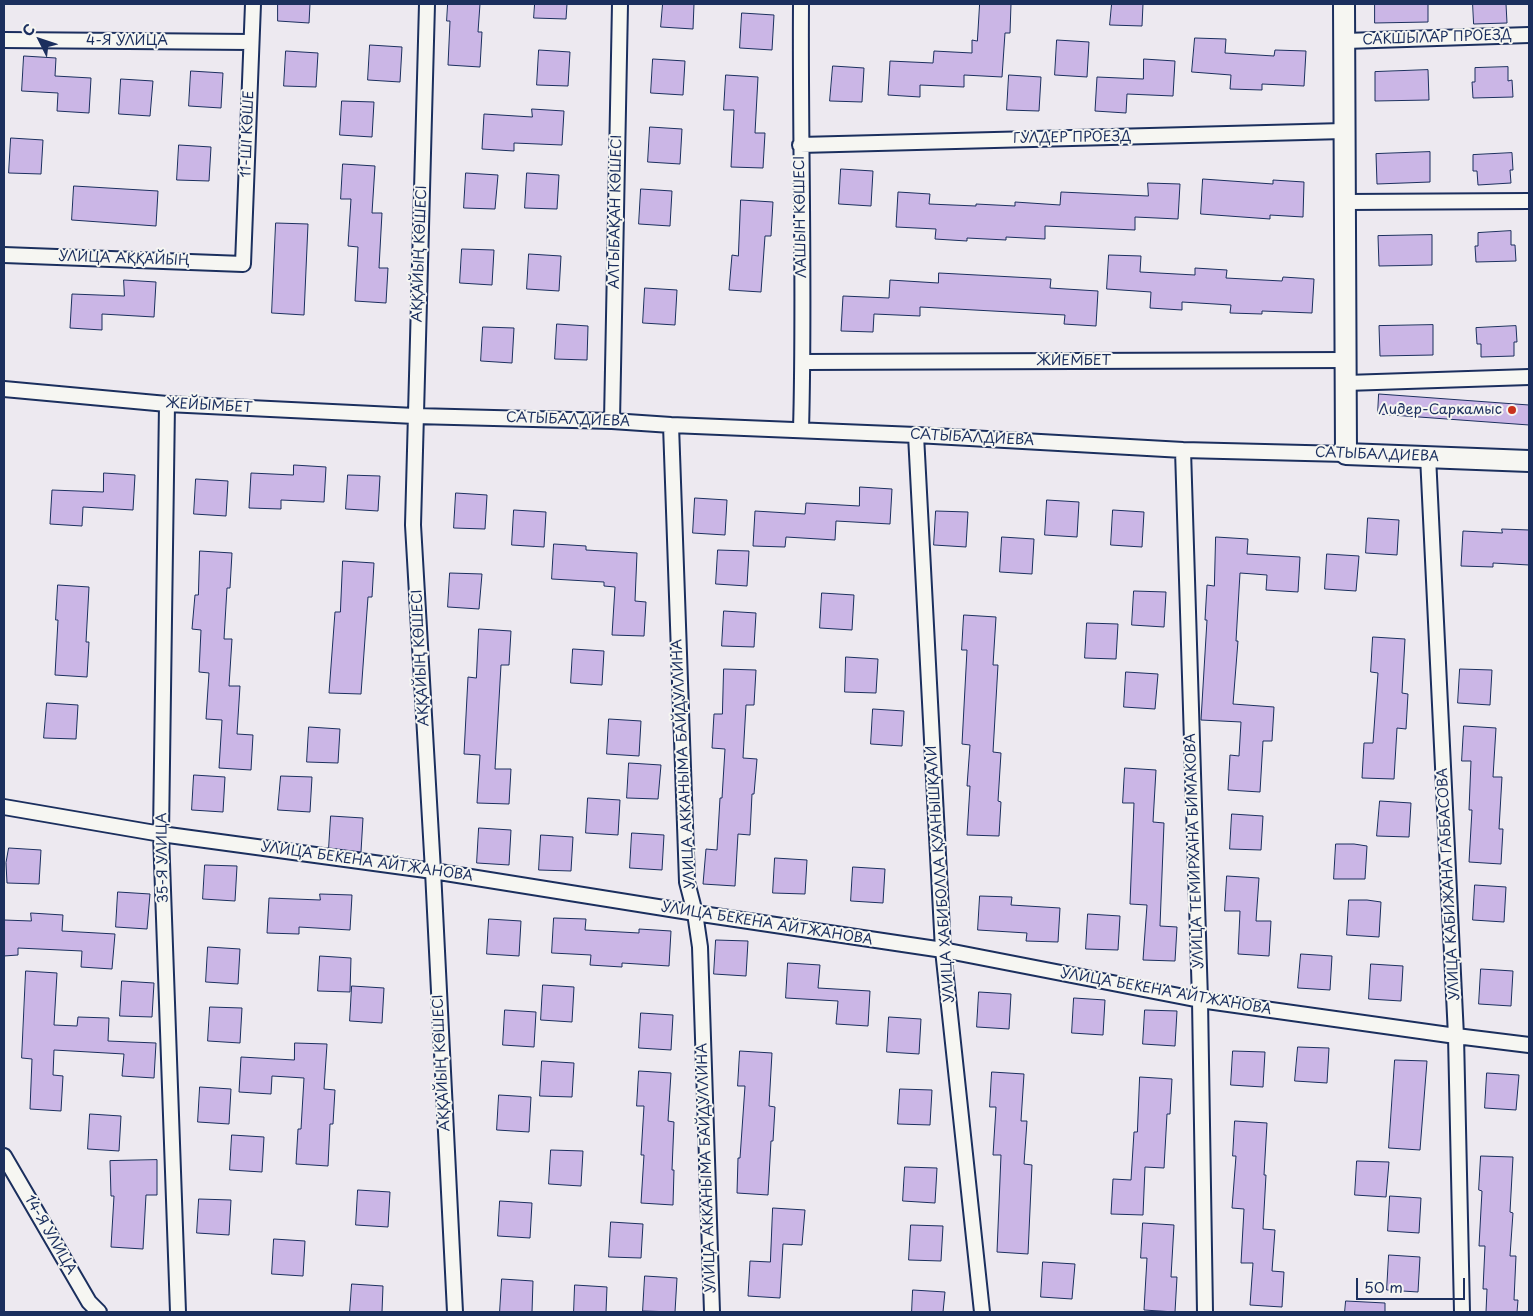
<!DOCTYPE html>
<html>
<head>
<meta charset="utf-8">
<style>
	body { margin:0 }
	#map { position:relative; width:1533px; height:1316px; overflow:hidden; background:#ede9f0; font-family:"Playpen Sans",sans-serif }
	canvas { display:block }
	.frame { position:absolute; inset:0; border:5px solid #1b2f5e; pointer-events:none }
	.north { position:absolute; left:15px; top:15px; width:50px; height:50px; -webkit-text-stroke:4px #f6f6f2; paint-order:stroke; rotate:311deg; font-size:14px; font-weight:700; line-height:20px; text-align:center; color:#1b2f5e }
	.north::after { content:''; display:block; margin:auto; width:18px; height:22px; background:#1b2f5e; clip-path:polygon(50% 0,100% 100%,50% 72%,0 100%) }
	.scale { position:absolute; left:1356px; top:1278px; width:109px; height:22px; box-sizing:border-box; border:2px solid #1b2f5e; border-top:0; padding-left:6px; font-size:15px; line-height:18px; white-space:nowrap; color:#1b2f5e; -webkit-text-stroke:4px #f6f6f2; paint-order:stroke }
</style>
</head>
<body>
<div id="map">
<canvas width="1533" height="1316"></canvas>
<div class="frame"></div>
<div class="north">С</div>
<div class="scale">50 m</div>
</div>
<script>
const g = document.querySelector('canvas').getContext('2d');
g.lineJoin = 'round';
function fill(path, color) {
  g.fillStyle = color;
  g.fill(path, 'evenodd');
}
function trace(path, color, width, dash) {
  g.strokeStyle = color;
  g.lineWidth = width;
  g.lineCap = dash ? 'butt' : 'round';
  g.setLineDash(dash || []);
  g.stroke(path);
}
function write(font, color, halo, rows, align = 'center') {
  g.font = font + ' "Playpen Sans",sans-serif';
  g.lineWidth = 4;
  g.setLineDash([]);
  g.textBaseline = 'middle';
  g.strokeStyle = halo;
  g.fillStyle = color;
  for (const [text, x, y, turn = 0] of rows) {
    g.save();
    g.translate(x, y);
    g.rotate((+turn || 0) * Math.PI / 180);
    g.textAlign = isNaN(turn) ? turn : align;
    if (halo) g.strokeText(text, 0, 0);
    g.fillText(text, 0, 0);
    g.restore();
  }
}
const building = new Path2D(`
	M278 4H310L309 23 278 21Z
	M448 4H480L478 32H482L480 67 448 65 450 21H447Z
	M535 4H567L566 19 534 18Z
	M663 4H694L693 29 661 27Z
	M980 4H1011L1010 33H1005L1002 77 964 75V87L920 85V97L888 95 890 61 933 63 934 51 972 53V40L977 41Z
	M1112 4H1143L1142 26 1110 25Z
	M1375 4H1428V22L1375 23Z
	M1473 4H1506L1507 23 1474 24Z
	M742 13 774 15 772 50 740 48Z
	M1195 38 1226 39 1225 53 1274 56 1275 50 1306 51 1304 86 1262 84V90L1230 89 1231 75 1192 72Z
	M1057 40 1089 42 1087 77 1055 75Z
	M370 45 402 47 400 82 368 80Z
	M539 50 570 52 568 86 537 85Z
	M286 51 318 53 316 87 284 86Z
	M24 56 56 58 55 76 91 78 89 113 57 111 58 93 22 91Z
	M653 59 685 61 683 95 651 93Z
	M1144 59 1175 61 1173 96 1127 94 1126 113 1095 111 1097 77 1143 79Z
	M833 66 864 68 862 102 830 101Z
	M1508 67V81L1512 80 1513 97 1473 98 1472 82H1475V68Z
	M1428 70 1429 100 1375 101V72Z
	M191 71 223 73 221 108 189 106Z
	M726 75 758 77 755 133H765L763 168 731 167 734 110H724Z
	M1009 75 1041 77 1039 111 1007 110Z
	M121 79 153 81 150 116 119 114Z
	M342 101 374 102 372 137 340 135Z
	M532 109 564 111 562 145 514 143V151L482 149 484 114 532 117Z
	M650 127 682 129 680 164 648 162Z
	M11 138 43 140 41 174 9 173Z
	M179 145 211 147 209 181 177 180Z
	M1430 152V182L1377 184 1376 154Z
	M1512 153 1513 170H1510L1511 183 1478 185 1477 171H1473V155Z
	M343 164 375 166 372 213H382L379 268H388L386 303 355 301 358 247 348 246 351 199H341Z
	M841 169 873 171 871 206 839 204Z
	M466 173 498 175 495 209 464 208Z
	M527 173 559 175 557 209 525 208Z
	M1203 179 1273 184V180L1304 182 1303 217 1270 215V219L1201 214Z
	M1148 183 1180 184 1178 219 1135 217V230L1045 226V239L1006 237V240L967 238V241L935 239 936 229 896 227 898 192 930 194 929 204 976 206V204L1015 206V202L1060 205 1061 192 1148 196Z
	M74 186 158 191 156 226 72 220Z
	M641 189 672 191 670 226 639 224Z
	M741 200 773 202 771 236H765L761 292 729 290 732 255 738 256Z
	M276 223 308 224 304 315 272 313Z
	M1511 231V245H1515L1516 261 1476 262 1475 246H1478V233Z
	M1432 235V265L1379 266 1378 236Z
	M462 249 494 250 492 285 460 283Z
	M529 254 561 256 559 291 527 289Z
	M1109 255 1141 256 1140 272 1195 275V268L1227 270 1226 278 1282 281 1283 277 1314 279 1312 313 1262 311V314L1230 313 1231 305 1182 302V310L1150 308 1151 292 1107 289Z
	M939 273 1051 279 1050 288 1098 291 1096 326 1064 324 1065 315 920 307V316L874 314 873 332 841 331 843 296 889 298 890 280 938 283Z
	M124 280 156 282 154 317 102 314V330L70 328 72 294 124 296Z
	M645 288 677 290 675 325 643 323Z
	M557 324 588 326 587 360 555 359Z
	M1433 325V355L1380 356 1379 326Z
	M1516 326 1517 342H1514V356L1481 357V344H1477L1476 328Z
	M483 327 514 328 512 363 481 361Z
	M1379 394 1529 405V425L1378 414Z
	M294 465 326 467 324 502 281 500V509L249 508 251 473 293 475Z
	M104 473 135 475 133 510 83 507 82 526 50 524 52 490 103 492Z
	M348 475 380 476 378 511 346 509Z
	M196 479 228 481 226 516 194 514Z
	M860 487 892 489 890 524 836 521 835 540 786 537 785 547 753 546 755 511 805 514 806 503 859 506Z
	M456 493 487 495 485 529 454 528Z
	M695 498 727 500 725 535 693 533Z
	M1047 500 1079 502 1077 537 1045 535Z
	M514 510 546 512 544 547 512 545Z
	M1113 510 1144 512 1142 547 1111 545Z
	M936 511 968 512 966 547 934 545Z
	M1368 518 1399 520 1397 555 1366 553Z
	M1502 529 1529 530V565L1493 563V567L1461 566 1463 531 1502 533Z
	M1002 537 1034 539 1032 574 1000 572Z
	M1216 537 1248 539 1247 554 1300 557 1298 592 1266 590 1267 575 1240 573 1236 641H1238L1233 704 1274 707 1272 741H1263L1260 792 1228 790 1230 755 1239 756 1241 722 1201 720 1207 620H1205L1207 585 1214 586Z
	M554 544 586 546V550L637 553 635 601 646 602 644 636 612 635 615 587 604 586V582L552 579Z
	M718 550 749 551 747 586 716 584Z
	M200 551 232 553 230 588H227L224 639H232L229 686H240L237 734 253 735 251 770 219 768 222 720 206 719 209 673 199 672 201 630 192 629 195 595H198Z
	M1327 554 1359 556 1356 591 1325 589Z
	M343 561 374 563 372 597H368L361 694 329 693 335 612H340Z
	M450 573 482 574 479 609 448 607Z
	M58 585 89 587 86 642H89L87 677 55 675 58 620H56Z
	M1134 591 1166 592 1164 627 1132 625Z
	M822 593 854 595 852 630 820 628Z
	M724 611 756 613 754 647 722 646Z
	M964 615 996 617 993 665H998L993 752 1001 753 998 801 1001 802 999 836 967 835 970 786H967L970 745 962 744 967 650H962Z
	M1087 623 1118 624 1116 659 1085 658Z
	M479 629 511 631 509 665H501L495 769H511L509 804 477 803 480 755 464 754 468 677 476 678Z
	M1373 637 1405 639 1402 693 1408 694 1406 729 1397 728 1394 779 1362 778 1364 743H1373L1378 673 1371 672Z
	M573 649 604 651 602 685 571 683Z
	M846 657 878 659 876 693 845 692Z
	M724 669 756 670 754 705H746L743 758 757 759 754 794H752L750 835 738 834 735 886 703 884 706 849 717 850 720 798H722L725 749 712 748 714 714H722Z
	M1460 669 1492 670 1490 705 1458 703Z
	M1126 672 1158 674 1155 709 1124 707Z
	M47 703 78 705 76 739 44 738Z
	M873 709 904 711 902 746 871 744Z
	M609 719 641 721 639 756 607 754Z
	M1464 726 1496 728 1493 777H1502L1499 829H1503L1501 864 1469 862 1472 810H1469L1471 761H1462Z
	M309 727 340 729 338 763 307 762Z
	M629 763 661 765 658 799 627 798Z
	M1125 768 1156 770 1153 822 1164 823 1160 926 1177 927 1175 961 1143 960 1147 905 1130 904 1134 803H1123Z
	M194 775 225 777 223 812 192 810Z
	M281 776 312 777 310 812 278 810Z
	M588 798 620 800 618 835 586 833Z
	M1380 801 1411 803 1409 837 1377 836Z
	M1232 814 1263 816 1261 850 1230 849Z
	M331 816 363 818 361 852 329 848Z
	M479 828 511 830 509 865 477 863Z
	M632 833 664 835 662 870 630 868Z
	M541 835 573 837 571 871 539 870Z
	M1336 844H1354L1367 846 1365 879H1334Z
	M9 848 41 850 39 884 7 883 6 863Z
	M775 858 807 860 805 894 773 893Z
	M205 865 237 866 235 901 203 899Z
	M853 867 885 869 883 903 851 901Z
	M1227 876 1259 878 1256 921H1271L1269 956 1238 954 1240 911H1225Z
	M1475 885 1506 887 1504 922 1473 920Z
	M118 892 150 894 147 929 116 927Z
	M320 894 352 895 350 930 299 927V934L267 933 269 898 320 900Z
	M980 896 1012 897 1011 905 1060 908 1058 942 1026 941 1027 933 978 930Z
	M1349 900H1367L1381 902 1379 937 1347 935Z
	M31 913 63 915 62 931 115 934 112 969 81 967 82 951 18 948V955L4 956V920L31 921Z
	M1088 914 1120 916 1118 950 1086 949Z
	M554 918 586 919 585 930 639 933V929L671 931 669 966 622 963V967L590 965 591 955 552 953Z
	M489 919 521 921 519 956 487 954Z
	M716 940 748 941 746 976 714 974Z
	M208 947 240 949 238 984 206 982Z
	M1301 954 1332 956 1330 990 1298 988Z
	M320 956 351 958 350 992 318 991Z
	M788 963 820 965 818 988 870 991 868 1026 836 1024 838 1001 786 998Z
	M1371 964 1403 966 1401 1001 1369 999Z
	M1481 969 1513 971 1511 1006 1479 1004Z
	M26 971 57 973 54 1025 77 1026 78 1017 109 1018 108 1041 156 1043 154 1078 122 1076 124 1054 54 1050 53 1075 63 1076 61 1111 30 1109 32 1059 22 1058Z
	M122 981 154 983 152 1017 120 1016Z
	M543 985 574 987 572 1022 541 1020Z
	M352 986 384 988 382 1023 350 1021Z
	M979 992 1011 994 1009 1029 977 1027Z
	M1074 998 1105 1000 1103 1035 1072 1033Z
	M210 1007 242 1008 240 1043 208 1041Z
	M505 1010 536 1012 534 1047 503 1045Z
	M1145 1010 1177 1011 1175 1046 1143 1044Z
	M641 1013 673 1015 671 1050 639 1048Z
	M889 1017 921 1019 919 1054 887 1052Z
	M295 1043 327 1044 324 1089 335 1090 333 1124H330L328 1166 296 1164 298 1129H301L304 1078 272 1076 271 1094 239 1092 241 1057 294 1060Z
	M1298 1047 1329 1048 1327 1083 1295 1081Z
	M740 1051 772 1053 769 1106 775 1107 773 1141H771L768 1195 737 1193 738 1158H740L745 1086H738Z
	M1233 1051 1265 1052 1263 1087 1231 1085Z
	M1395 1060 1427 1061 1420 1150 1389 1148Z
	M542 1061 574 1063 572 1097 540 1096Z
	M639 1071 671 1073 668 1121 674 1122 672 1170H674L673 1205 641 1203 644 1155H641L644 1106H637Z
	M992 1072 1024 1074 1021 1121H1027L1024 1164 1032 1165 1028 1254 997 1252 1001 1155H993L996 1107H990Z
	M1487 1073 1519 1075 1516 1110 1485 1108Z
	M1140 1077 1172 1079 1170 1114H1167L1164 1168 1145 1167 1143 1215 1111 1214 1113 1179 1131 1180 1134 1132H1137Z
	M200 1087 231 1089 229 1124 198 1122Z
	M900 1089 932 1090 930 1125 898 1124Z
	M499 1095 531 1097 529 1132 497 1130Z
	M90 1114 121 1116 119 1151 88 1149Z
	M1235 1121 1267 1123 1264 1175H1266L1263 1229 1275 1230 1272 1271 1284 1272 1282 1307 1250 1305 1253 1263H1241L1244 1209 1232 1208 1236 1156H1233Z
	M232 1135 264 1137 262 1172 230 1170Z
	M551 1150 583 1151 581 1186 549 1184Z
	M1481 1156 1513 1157 1510 1212 1513 1213 1510 1256H1516L1514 1300H1518L1517 1312H1486L1487 1289H1483L1485 1246H1479L1482 1191 1479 1190Z
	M157 1160V1195H146L143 1249 111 1247 114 1196H111L110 1161Z
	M1357 1161 1389 1162 1386 1197 1355 1195Z
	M905 1167 937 1168 935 1203 903 1201Z
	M358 1190 390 1192 388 1227 356 1225Z
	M1390 1196 1421 1198 1419 1233 1388 1231Z
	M199 1199 231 1200 229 1235 197 1233Z
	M500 1201 532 1203 530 1238 498 1236Z
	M773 1208 805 1210 802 1245 783 1244 780 1298 748 1296 750 1261 770 1262Z
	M611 1222 643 1224 641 1258 609 1257Z
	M1143 1223 1174 1225 1171 1277H1177L1175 1312 1144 1310 1147 1258H1141Z
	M911 1225 943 1226 941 1261 909 1260Z
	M274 1239 305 1241 303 1276 272 1274Z
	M1389 1255 1420 1257 1418 1292 1387 1290Z
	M1043 1262 1075 1264 1072 1299 1041 1297Z
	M645 1276 677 1278 675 1312 643 1311Z
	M502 1279 533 1281 532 1312H500Z
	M352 1284 383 1286 382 1312H350Z
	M575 1285 607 1287 606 1312H574Z
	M913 1290 945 1292 943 1312H912Z
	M1346 1301 1385 1303V1312H1345Z`);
const street = new Path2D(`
	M427 4 413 525 433 871 455 1312
	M4 40 251 42
	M1345 41 1529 35
	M800 145 1344 131
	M1346 202 1529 201
	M4 255 243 264 253 4
	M803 362 1346 360
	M1346 383 1529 377
	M4 389 167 404 415 416 612 421 671 425 916 435 1183 450 1346 454
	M167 404 161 834 178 1312
	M612 421 620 4
	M671 425 687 882 695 913 700 947 712 1312
	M801 430C805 288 800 146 801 4
	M916 435 943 950 982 1312
	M1183 450 1200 1000 1205 1312
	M1428 456 1456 1036 1462 1312
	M4 807 161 834 433 871 695 913 943 950 1200 1000 1456 1036 1529 1045
	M4 1156 89 1302 99 1312`);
const secondary = new Path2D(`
	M1344 4 1346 454 1529 461`);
const markers = [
	[1512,410,5,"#c8321e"]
];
const streetNames = [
	["САКШЫЛАР ПРОЕЗД",1437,38,-2],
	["4-Я УЛИЦА",127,41],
	["11-ШІ КӨШЕ",248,134,-88],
	["ГУЛДЕР ПРОЕЗД",1072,138,-1],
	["АЛТЫБАҚАН КӨШЕСІ",616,212,-89],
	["ЛАШЫН КӨШЕСІ",801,217,-91],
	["АҚҚАЙЫҢ КӨШЕСІ",420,254,-88],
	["УЛИЦА АҚҚАЙЫҢ",124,259,2],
	["ЖИЕМБЕТ",1074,361],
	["ЖЕЙЫМБЕТ",209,406,3],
	["САТЫБАЛДИЕВА",568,420,2],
	["САТЫБАЛДИЕВА",972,438,3],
	["САТЫБАЛДИЕВА",1377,455,2],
	["АҚҚАЙЫҢ КӨШЕСІ",421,658,-93],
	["УЛИЦА АККАНЫМА БАЙДУЛЛИНА",684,764,-93],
	["УЛИЦА ТЕМИРХАНА БИМАКОВА",1195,851,-92],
	["35-Я УЛИЦА",163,858,-91],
	["УЛИЦА БЕКЕНА АЙТЖАНОВА",367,862,8],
	["УЛИЦА ХАБИБОЛЛА ҚУАНЫШҚАЛИ",941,874,-94],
	["УЛИЦА КАБИЖАНА ГАББАСОВА",1449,884,-93],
	["УЛИЦА БЕКЕНА АЙТЖАНОВА",767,924,9],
	["УЛИЦА БЕКЕНА АЙТЖАНОВА",1166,992,10],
	["АҚҚАЙЫҢ КӨШЕСІ",442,1063,-93],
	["УЛИЦА АККАНЫМА БАЙДУЛЛИНА",707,1168,-92],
	["14-Я УЛИЦА",50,1235,60]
];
const poiNames = [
	["Лидер-Саркамыс",1502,410]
];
fill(building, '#cbb6e6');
trace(building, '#1b2f5e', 1);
trace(street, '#1b2f5e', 18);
trace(secondary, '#1b2f5e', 24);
trace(street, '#f6f6f2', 14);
trace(secondary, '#f6f6f2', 20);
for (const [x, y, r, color] of markers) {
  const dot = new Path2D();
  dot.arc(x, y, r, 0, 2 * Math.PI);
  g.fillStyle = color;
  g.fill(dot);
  trace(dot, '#f6f6f2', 2);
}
write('14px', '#1b2f5e', '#f6f6f2', streetNames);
write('14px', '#1b2f5e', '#f6f6f2', poiNames, 'right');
</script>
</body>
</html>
